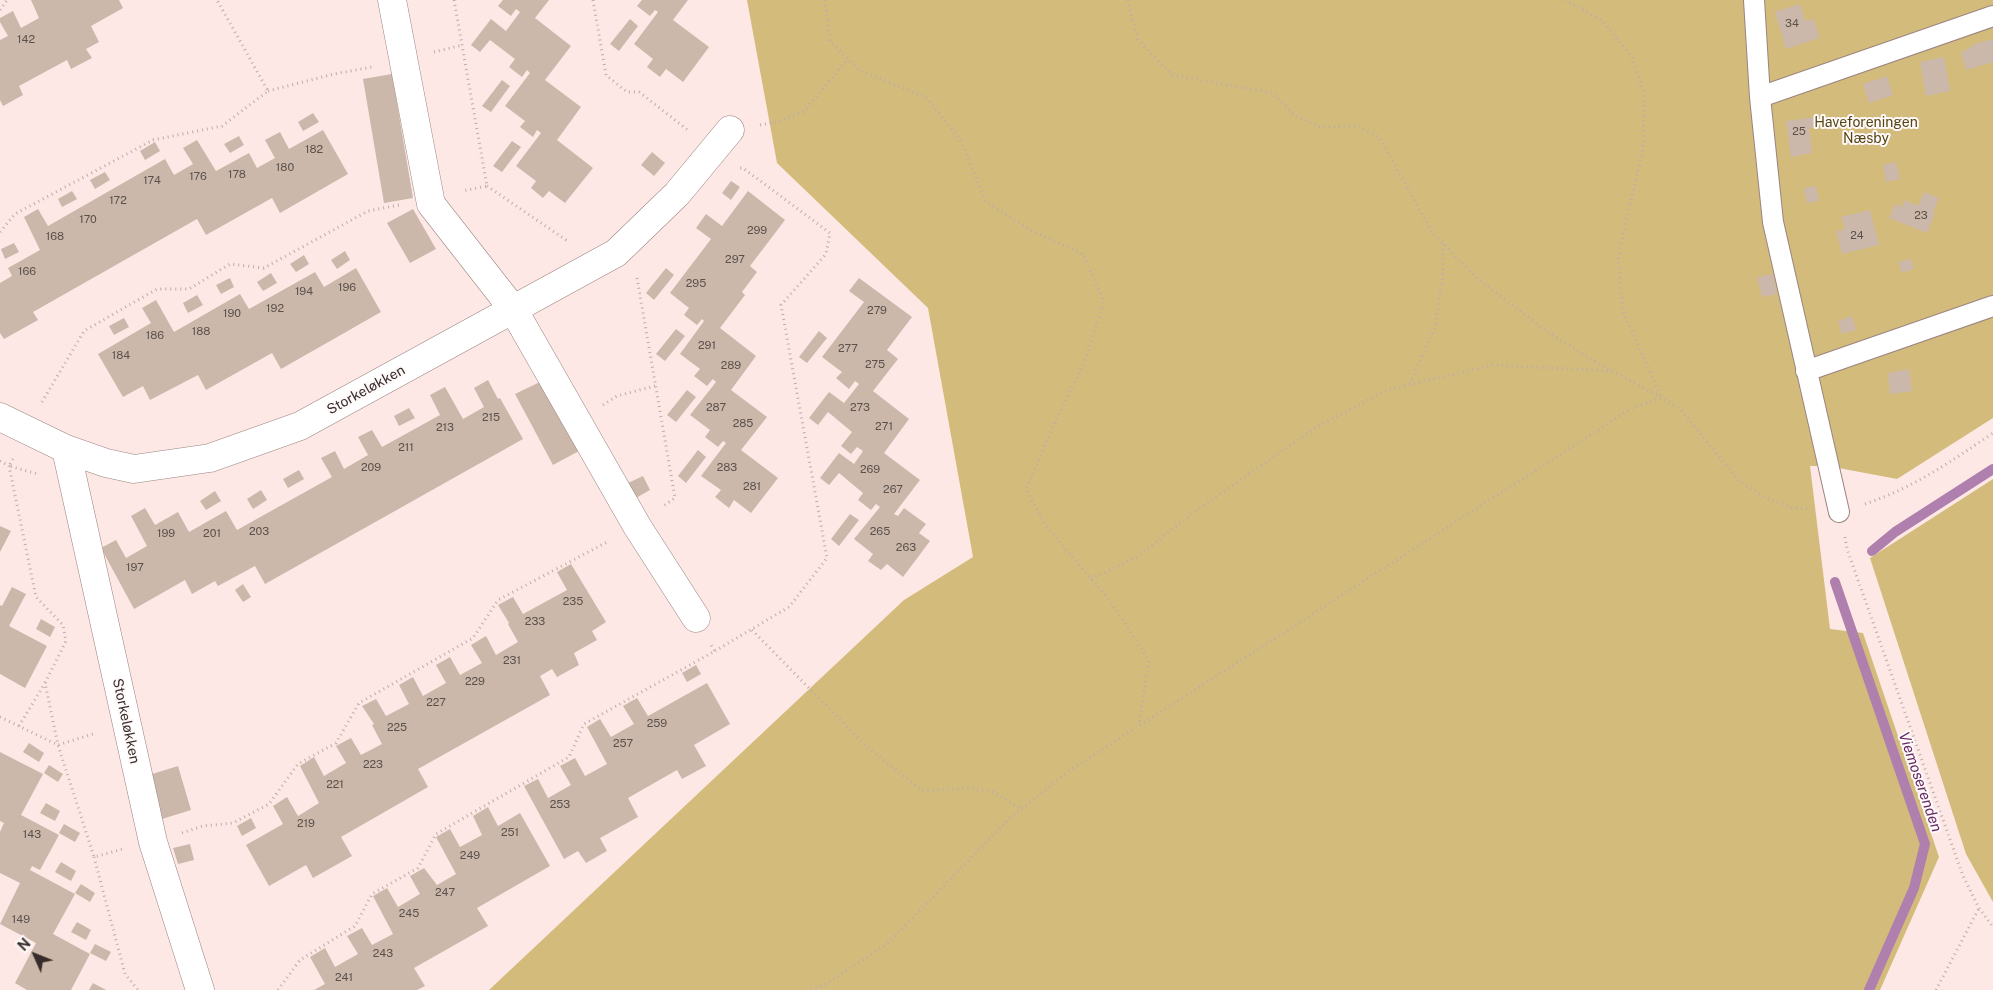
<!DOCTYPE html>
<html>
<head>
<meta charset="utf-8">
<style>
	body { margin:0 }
	#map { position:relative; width:1993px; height:990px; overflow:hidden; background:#fde8e5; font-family:"Public Sans",sans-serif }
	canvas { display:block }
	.north { position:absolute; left:10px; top:930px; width:50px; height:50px; -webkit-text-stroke:4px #fff9f9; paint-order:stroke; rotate:314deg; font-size:14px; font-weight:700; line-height:20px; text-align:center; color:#362d2b }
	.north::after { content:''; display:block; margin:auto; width:18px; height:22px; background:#362d2b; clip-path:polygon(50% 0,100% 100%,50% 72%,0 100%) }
</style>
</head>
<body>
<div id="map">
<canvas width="1993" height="990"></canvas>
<div class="north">N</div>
</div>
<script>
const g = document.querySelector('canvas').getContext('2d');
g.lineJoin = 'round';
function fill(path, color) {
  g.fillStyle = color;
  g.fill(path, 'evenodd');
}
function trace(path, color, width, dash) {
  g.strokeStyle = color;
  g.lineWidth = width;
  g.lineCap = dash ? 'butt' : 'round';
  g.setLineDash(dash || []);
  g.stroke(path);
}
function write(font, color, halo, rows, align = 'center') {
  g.font = font + ' "Public Sans",sans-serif';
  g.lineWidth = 4;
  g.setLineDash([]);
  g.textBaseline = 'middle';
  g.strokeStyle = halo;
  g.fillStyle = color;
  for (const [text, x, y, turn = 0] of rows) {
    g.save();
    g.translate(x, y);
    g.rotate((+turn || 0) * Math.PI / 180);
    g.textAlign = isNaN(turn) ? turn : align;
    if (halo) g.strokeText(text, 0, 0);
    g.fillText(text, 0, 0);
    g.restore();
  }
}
const green = new Path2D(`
	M747 0H1993V418L1897 479 1828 466H1810L1830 629 1863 633 1939 857 1880 990H489L904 600 973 557 928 308 777 163Z
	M1993 479V902L1966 854 1870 558Z`);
const stream = new Path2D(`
	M1872 551 1895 532 1993 469
	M1835 582 1925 844 1914 888 1869 990`);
const building = new Path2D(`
	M31 0H119L123 8 91 26 99 42 86 49 92 58 71 69 67 60 19 86 23 95 3 106 0 100V40L8 36 0 22V18L13 11 21 28 39 18Z
	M503 0H549L535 18 571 46 545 80 581 107 557 140 593 168 565 203 549 191 543 198 531 188 536 181 516 166 541 133 537 130 533 137 520 127 525 121 505 106 530 73 527 70 522 77 509 67 515 59 490 40 480 52 471 45 491 19 506 31 520 12 516 9 511 16 498 6Z
	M642 0H688L673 20 709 47 683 82 666 69 660 77 647 67 653 59 634 44 658 12 655 10 650 16 637 6Z
	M1800 4 1805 21 1814 19 1819 38 1786 49 1775 12Z
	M630 19 638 26 619 51 610 44Z
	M1993 39V62L1966 70 1961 53 1975 44Z
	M1944 57 1950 91 1926 96 1920 62Z
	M392 74 413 198 384 203 363 79Z
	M1887 76 1893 95 1869 103 1863 84Z
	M502 80 510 86 491 112 482 106Z
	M313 113 319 122 303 131 298 122Z
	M1817 117 1818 127 1809 128 1812 153 1791 157 1786 121Z
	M323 130 348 174 280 213 272 198 206 235 197 219 33 312 38 320 4 339 0 333V283L12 276 8 268 40 250 24 217 38 209 48 226 165 159 174 175 193 164 183 148 197 140 216 171 249 153 257 168 275 158 265 140 280 132 289 149Z
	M239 136 244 145 230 153 224 144Z
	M512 141 521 147 502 172 493 166Z
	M155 142 160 151 145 160 140 151Z
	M652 152 665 163 654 176 641 165Z
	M1896 162 1900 179 1886 182 1883 165Z
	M105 172 110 180 95 189 90 180Z
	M731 181 740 187 731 200 722 193Z
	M1816 186 1819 201 1807 203 1804 188Z
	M72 191 77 199 62 207 58 199Z
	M748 191 785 220 750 266 757 272 742 292 745 295 720 328 756 356 731 390 767 417 741 450 778 478 751 513 734 500 729 508 715 497 721 490 701 476 726 443 723 441 718 447 705 437 710 430 690 415 716 382 713 379 707 386 694 376 700 369 680 354 704 321 702 319 697 325 684 315 689 308 670 293 711 239 696 228 706 214 722 226Z
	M1924 192 1939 198 1933 212 1935 213 1927 233 1889 218 1895 204 1902 207 1904 200 1918 206Z
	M413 209 436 249 410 263 387 223Z
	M1870 210 1879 245 1842 254 1836 231 1845 229 1841 217Z
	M14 243 19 252 5 259 1 249Z
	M345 251 350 260 337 269 331 260Z
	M304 255 309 264 296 272 290 264Z
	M1911 259 1914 269 1901 273 1899 262Z
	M356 268 381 312 281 369 272 353 206 390 198 375 150 400 143 386 123 397 98 354 151 323 142 308 156 300 174 332 240 294 249 309 315 272 324 287Z
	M666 268 674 275 654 300 646 293Z
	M271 273 277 283 263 291 257 282Z
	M1773 274 1777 294 1762 297 1757 277Z
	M230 278 234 287 221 294 216 285Z
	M859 278 912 317 887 350 898 359 873 391 909 419 884 453 920 480 894 514 898 516 904 508 926 524 919 533 930 541 903 577 887 564 881 570 868 561 873 554 854 539 880 507 876 504 871 510 858 500 863 493 839 473 829 485 820 478 839 453 854 464 863 451 857 447 851 454 841 446 852 432 828 412 818 425 809 418 829 392 844 403 859 384 855 381 849 389 836 378 842 372 822 357 864 302 849 291Z
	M197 295 203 305 188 313 183 303Z
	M1852 316 1856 330 1842 334 1838 321Z
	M124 318 129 327 114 335 109 326Z
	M676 329 685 336 665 361 656 354Z
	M819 331 827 338 807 363 799 357Z
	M1909 369 1912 391 1890 394 1888 373Z
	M488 380 498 399 500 398 523 439 265 584 255 566 218 586 215 581 192 594 185 580 134 609 101 548 116 540 126 558 147 546 131 516 145 508 155 525 178 512 189 532 226 511 237 530 332 477 321 458 335 451 344 469 368 455 358 437 372 430 382 447 440 415 430 395 445 387 463 419 484 407 474 388Z
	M542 381 579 451 553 465 515 394Z
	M687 390 696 397 676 422 667 415Z
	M409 408 415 418 399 426 394 416Z
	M698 450 706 457 686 483 678 476Z
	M299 470 304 479 288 488 283 479Z
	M643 476 650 490 636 498 628 483Z
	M261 490 267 500 253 509 247 499Z
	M215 491 221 501 206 510 200 501Z
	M850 514 859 520 839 546 831 539Z
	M0 526 11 531 0 552Z
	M571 564 606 622 592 631 597 640 574 653 579 665 557 677 552 669 540 676 550 695 418 769 428 787 341 837 352 856 313 878 306 865 269 886 246 845 283 824 273 806 287 797 298 816 319 803 300 766 314 757 324 776 346 763 336 746 351 738 361 755 382 744 372 725 374 724 362 706 376 699 386 716 409 704 399 685 413 677 423 696 446 683 436 665 450 657 460 675 482 663 471 645 486 636 496 655 518 642 508 624 509 623 498 605 513 597 523 614 567 590 557 572Z
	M243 584 251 597 243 602 235 590Z
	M12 587 26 594 9 626 47 646 25 688 0 674V605L2 606Z
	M41 619 55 627 50 637 36 629Z
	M696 665 701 674 687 682 682 673Z
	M707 683 730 724 694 745 706 766 682 779 677 770 628 798 638 817 600 838 607 851 586 863 578 851 564 859 524 786 538 779 548 798 571 785 560 766 575 758 585 776 607 764 587 727 600 719 611 737 634 724 623 706 637 698 648 716Z
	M29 743 44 753 39 762 23 752Z
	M0 752 43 774 21 815 59 835 40 870 32 866 30 870 75 894 53 934 90 954 71 990H27L15 983 36 943 0 924 20 883 0 873V832L4 823 0 821Z
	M49 765 63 774 58 782 44 773Z
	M178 766 191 810 162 819 149 775Z
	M46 803 60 811 55 821 40 813Z
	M488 807 498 826 520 813 550 866 477 908 488 926 414 968 425 986 417 990H314L325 984 310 957 325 948 335 967 358 954 347 936 362 928 372 945 393 934 373 896 387 888 398 907 420 894 410 876 424 868 437 885 456 874 436 837 450 829 460 847 482 835 473 816Z
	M251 818 256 828 242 836 237 826Z
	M64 824 80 833 75 842 59 833Z
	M190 844 194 860 178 864 173 848Z
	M61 862 76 871 71 881 55 872Z
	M81 884 95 893 90 902 75 893Z
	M77 922 91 930 86 940 71 932Z
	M95 944 111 952 106 961 90 953Z
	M93 983 106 990H89Z`);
const path = new Path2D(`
	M454 0 487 186 462 191
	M593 0 606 75 627 92H639L689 131
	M825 0 830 41 860 71 926 97 960 139 986 202 1029 229 1083 254 1104 302 1083 365 1054 424 1026 489 1046 526 1110 601 1149 660 1139 725
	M1128 0 1138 40 1172 75 1272 93 1296 116 1320 127 1355 126 1379 137 1432 232 1479 280 1545 330 1597 363 1661 397
	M1565 0 1602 20 1632 57 1644 93 1643 149 1618 257 1623 311 1661 397
	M0 10 7 0
	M434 52 463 45
	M268 91 334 74 372 67
	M760 125 777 122 803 112 848 59
	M487 186 569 242
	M0 232 15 214 153 140 222 126 268 91 217 0
	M637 278 675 498 662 507
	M1410 384 1435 327 1443 273V244
	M42 402 84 331 157 289H189L230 264 264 268 368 211 399 205
	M603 405 617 396 655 386
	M13 459 9 466 38 474
	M0 461 9 466 36 597 63 625 66 641 45 683 58 745 96 733
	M1865 504C1915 487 1950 462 1993 433
	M1845 537 1847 549 1963 876 1979 908 1993 927
	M1091 579 1135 558 1201 507 1317 427 1387 390 1493 365 1610 371
	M752 630 865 745 922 791 966 788 993 792 1022 809
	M715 651 789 607 827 558 781 305 826 254 830 233 743 168H739
	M0 717 58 745 94 857 123 849
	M19 726 45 683
	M182 833 203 826 233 823 269 804 298 764 336 743 359 703 473 638 498 600 609 541
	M94 857 125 974 138 990
	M278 990 300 960 355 926 372 894 418 868 436 834 569 757 584 724 715 651 711 645
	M811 990 826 984 887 944 1009 819 1069 771 1634 407 1662 398 1681 410 1739 481 1765 497 1792 508 1810 509
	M1936 990 1979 908`);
const lane = new Path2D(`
	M1754 0 1760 97 1773 222 1839 512
	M1760 97 1993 16
	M1806 371 1993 306`);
const street = new Path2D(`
	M392 0 431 204 513 309 637 526 696 618
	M0 417 66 449 106 463 134 469 210 458 300 426 616 253 677 194 730 130
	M66 449 153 842 200 990`);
const numberNames = [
	["34",1792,24],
	["142",26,40],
	["25",1799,132],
	["182",314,150],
	["180",285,168],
	["178",237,175],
	["176",198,177],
	["174",152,181],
	["172",118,201],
	["23",1921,216],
	["170",88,220],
	["299",757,231],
	["24",1857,236],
	["168",55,237],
	["297",735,260],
	["166",27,272],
	["295",696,284],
	["196",347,288],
	["194",304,292],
	["192",275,309],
	["279",877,311],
	["190",232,314],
	["188",201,332],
	["186",155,336],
	["291",707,346],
	["277",848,349],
	["184",121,356],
	["275",875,365],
	["289",731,366],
	["287",716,408],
	["273",860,408],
	["215",491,418],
	["285",743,424],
	["271",884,427],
	["213",445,428],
	["211",406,448],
	["209",371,468],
	["283",727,468],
	["269",870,470],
	["281",752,487],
	["267",893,490],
	["203",259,532],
	["265",880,532],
	["199",166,534],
	["201",212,534],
	["263",906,548],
	["197",135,568],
	["235",573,602],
	["233",535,622],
	["231",512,661],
	["229",475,682],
	["227",436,703],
	["259",657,724],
	["225",397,728],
	["257",623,744],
	["223",373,765],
	["221",335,785],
	["253",560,805],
	["219",306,824],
	["251",510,833],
	["143",32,835],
	["249",470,856],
	["247",445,893],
	["245",409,914],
	["149",21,920],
	["243",383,954],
	["241",344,978]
];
const parkNames = [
	["Haveforeningen",1866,123],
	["Næsby",1866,139]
];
const streetNames = [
	["Storkeløkken",366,390,-29],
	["Storkeløkken",126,721,78]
];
const waterNames = [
	["Viemoserenden",1920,782,71]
];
fill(green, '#d3bb7c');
trace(stream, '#af7fae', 10);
fill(building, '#cbb8aa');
trace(lane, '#9b8480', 22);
trace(street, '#9b8480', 29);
trace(path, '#bdaca9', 3, [1, 4]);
trace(lane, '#fff', 20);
trace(street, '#fff', 28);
write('11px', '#5b504b', null, numberNames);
write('14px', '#554412', '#fff9f9', parkNames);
write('14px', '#362d2b', '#fff9f9', streetNames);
write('italic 15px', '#642a65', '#fff9f9', waterNames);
</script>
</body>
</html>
